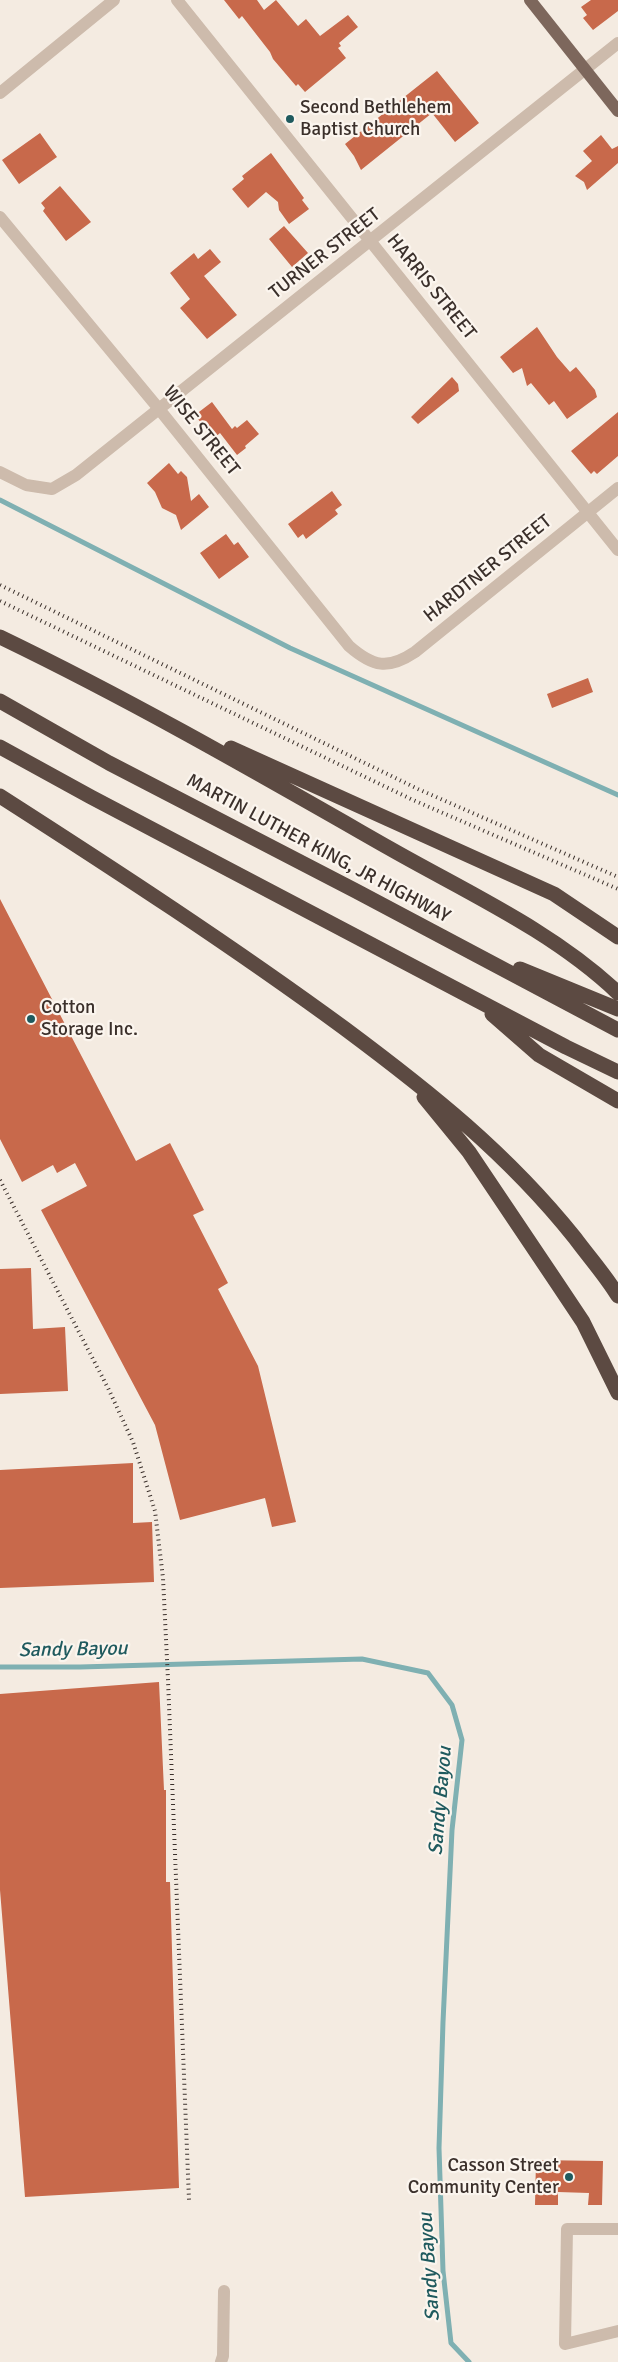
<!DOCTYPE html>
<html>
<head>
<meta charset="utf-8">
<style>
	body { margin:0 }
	canvas { display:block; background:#f4ebe1 }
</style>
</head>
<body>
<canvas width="618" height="2362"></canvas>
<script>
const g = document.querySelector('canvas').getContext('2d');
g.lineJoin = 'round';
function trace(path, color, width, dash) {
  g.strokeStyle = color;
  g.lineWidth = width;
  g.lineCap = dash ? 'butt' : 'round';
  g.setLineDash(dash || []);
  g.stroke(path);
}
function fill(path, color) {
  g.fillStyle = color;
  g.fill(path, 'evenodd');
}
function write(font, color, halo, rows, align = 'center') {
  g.font = font + ' Signika,sans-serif';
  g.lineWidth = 4.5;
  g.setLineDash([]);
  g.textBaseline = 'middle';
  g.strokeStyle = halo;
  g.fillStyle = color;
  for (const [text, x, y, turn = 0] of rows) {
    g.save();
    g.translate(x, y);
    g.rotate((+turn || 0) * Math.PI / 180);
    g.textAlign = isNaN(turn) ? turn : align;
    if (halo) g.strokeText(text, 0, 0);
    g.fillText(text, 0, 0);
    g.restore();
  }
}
const stream = new Path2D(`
	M0 500 290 648 618 795
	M0 1667H80L362 1659 428 1673 452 1705 462 1740 452 1830 443 2022 439 2148 443 2271 451 2343 469 2362`);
const building = new Path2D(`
	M224 0H257L264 10 276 0 298 26 306 19 320 36 348 15 358 27 339 43 341 46 338 48 346 58 305 92 298 84 296 86 273 59 270 52 242 16 239 19Z
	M591 0H618V11L593 30 583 18 587 15 581 7Z
	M437 71 479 123 455 142 432 113 361 170 354 156 345 144Z
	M40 133 57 157 19 184 2 160Z
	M601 135 612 149 618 146V163L587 190 584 182 575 176 592 161 583 151Z
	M271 153 304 198 302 200 309 209 289 224 279 210 278 202 266 192 248 208 232 189 244 179 242 176Z
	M60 186 91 222 66 241 43 211 45 208 41 203Z
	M284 226 308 253 292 267 269 239Z
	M210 249 221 262 204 276 237 315 207 339 180 308 190 299 170 273 194 253 198 259Z
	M537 327 557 357 570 372 576 367 595 390 597 397 567 419 554 401 549 405 531 383 527 386 522 368 513 373 500 357Z
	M452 377 458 384 459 391 418 424 411 417Z
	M212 402 232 429 235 426 237 428 247 420 259 434 245 446 246 448 237 455 220 433 213 439 195 415Z
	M618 412V456L597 474 594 471 591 474 571 451Z
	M169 463 178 474 181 471 187 477 191 501 199 494 209 507 181 530 176 515 162 508 155 492 147 483Z
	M332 491 342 505 335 510 338 514 306 539 303 534 298 538 288 524Z
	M226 534 234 545 238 542 249 557 219 579 200 553Z
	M588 678 593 692 552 708 547 694Z
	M0 899 136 1161 170 1143 204 1210 193 1215 228 1283 218 1289 258 1366 296 1522 272 1527 265 1498 180 1520 155 1425 41 1210 87 1186 75 1163 57 1173 53 1165 22 1182 0 1139Z
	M31 1268 33 1329 65 1327 68 1391 0 1394V1269Z
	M133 1463V1523L152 1522 154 1582 0 1588V1470Z
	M159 1682 164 1790H166V1882H170L179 2188 25 2197 0 1890V1694Z
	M536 2160 603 2161 602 2205H588L589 2193 558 2192V2205H535Z`);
const minor = new Path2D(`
	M177 0 618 550
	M0 93 114 0
	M0 217 159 409 349 646C373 667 388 670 415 652L618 488
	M0 472 26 485 52 489 76 475 618 43
	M618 2229H567L565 2344 618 2331
	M221 2362 223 2356 224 2291`);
const major = new Path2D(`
	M530 0 618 111`);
const highway = new Path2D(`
	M0 637C133 701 261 775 389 848 466 892 553 931 618 993
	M0 701 109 763 356 891 618 1030
	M0 747 91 797 566 1047 618 1072
	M231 748 554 894 618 937
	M0 796C117 871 232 946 344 1028 430 1092 507 1153 575 1238 589 1257 606 1276 618 1296
	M520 969 618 1009
	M492 1014 539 1055 618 1101
	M424 1097 469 1152 557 1283 583 1322 618 1393`);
const rail = new Path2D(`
	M0 585 418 789 618 877
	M0 601 413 800 618 889
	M0 1180 108 1388 133 1442 155 1511 163 1578 168 1680 189 2200`);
const markers = [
	[290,119,5,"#1f5a5e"],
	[31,1019,5,"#1f5a5e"],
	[569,2177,5,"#1f5a5e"]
];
const poiNames = [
	["Second Bethlehem",300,108],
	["Baptist Church",300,130],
	["Cotton",41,1008],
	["Storage Inc.",41,1030],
	["Casson Street",559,2166,"right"],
	["Community Center",559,2188,"right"]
];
const streetNames = [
	["TURNER STREET",325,254,-38],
	["HARRIS STREET",431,287,51],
	["WISE STREET",201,431,51],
	["HARDTNER STREET",488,569,-39],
	["MARTIN LUTHER KING, JR HIGHWAY",318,849,28]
];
const waterNames = [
	["Sandy Bayou",73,1650,-1],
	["Sandy Bayou",441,1801,-85],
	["Sandy Bayou",430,2267,-94]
];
trace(stream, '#7fb0b2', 5);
fill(building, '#c8694b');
trace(minor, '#cdbbac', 12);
trace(major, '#7d675c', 12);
trace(highway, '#5c4a42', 15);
trace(rail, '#3b302b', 4, [1, 4]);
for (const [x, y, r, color] of markers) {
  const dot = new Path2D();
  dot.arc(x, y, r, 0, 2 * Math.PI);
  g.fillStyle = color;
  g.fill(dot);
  trace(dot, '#fbf5ee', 2);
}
write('19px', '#3b302b', '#fbf5ee', poiNames, 'left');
write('19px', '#3b302b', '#fbf5ee', streetNames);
write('italic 20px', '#1f5a5e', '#fbf5ee', waterNames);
</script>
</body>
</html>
